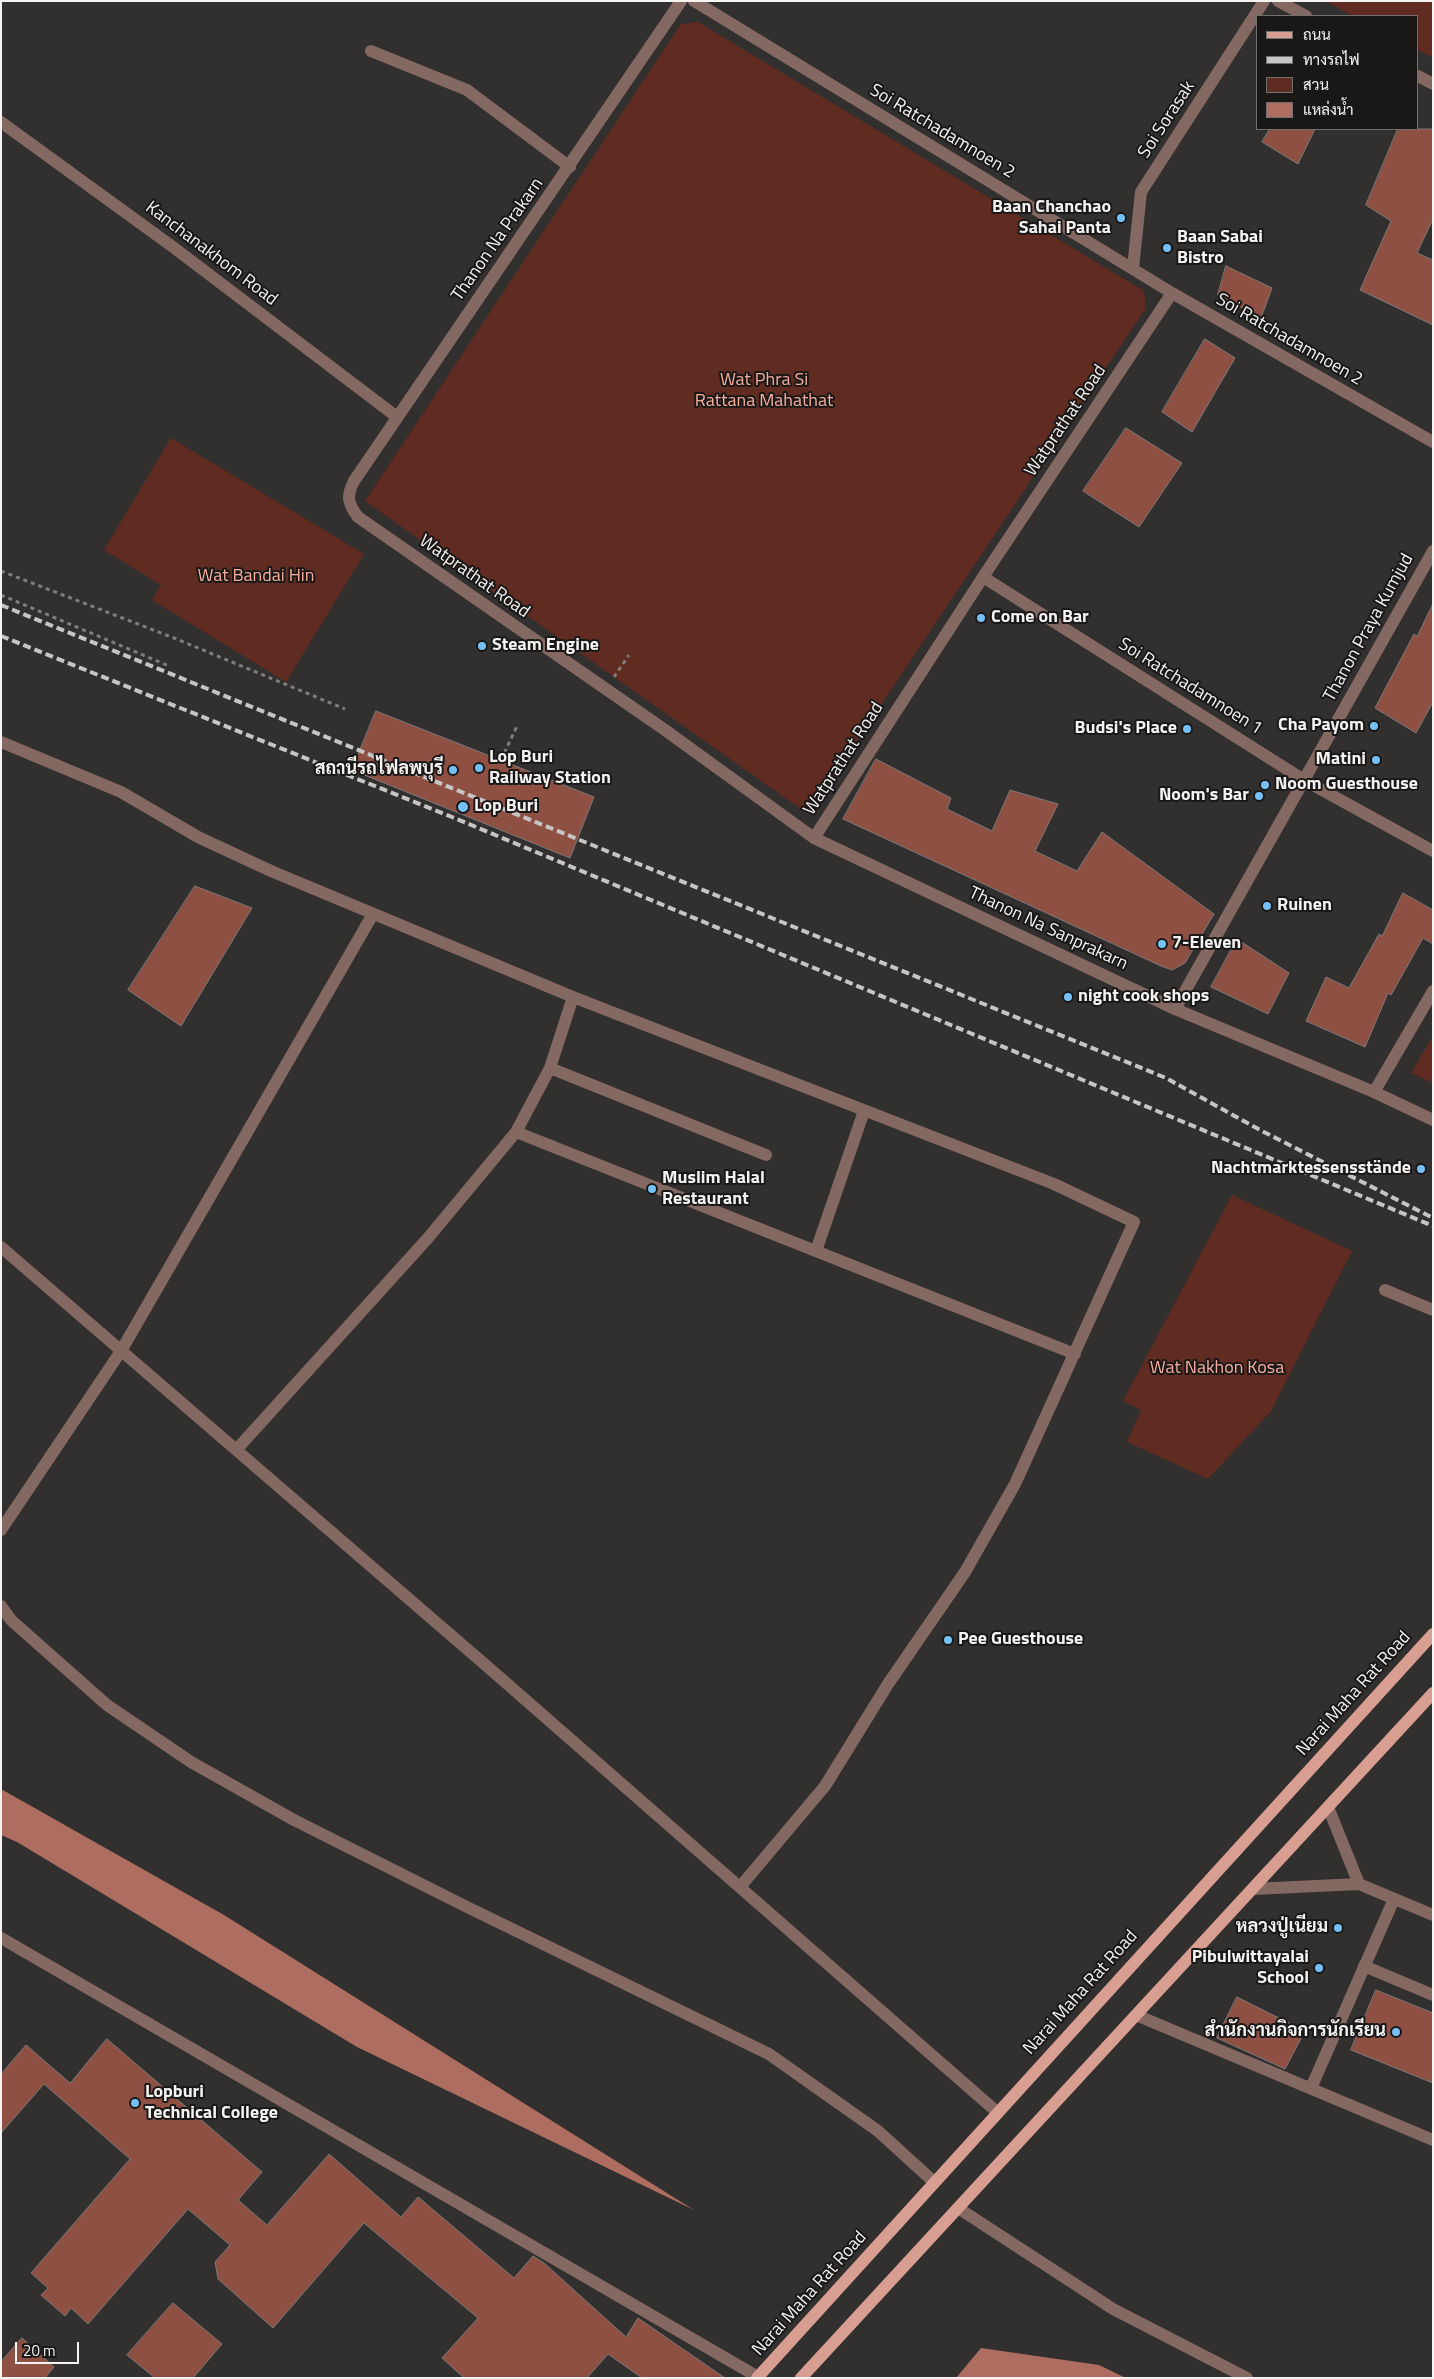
<!DOCTYPE html>
<html>
<head>
<meta charset="utf-8">
<style>
	body { margin:0 }
	#map { position:relative; width:1434px; height:2379px; overflow:hidden; background:#322f2f; font-family:"Titillium Web",Sarabun,sans-serif }
	canvas { display:block }
	.frame { position:absolute; inset:0; border:2px solid #f6f4f3; pointer-events:none }
	.legend { position:absolute; left:1256px; top:15px; width:162px; height:115px; box-sizing:border-box; background:#191817; border:1px solid #71706f; margin:0; padding:6px 9px; list-style:none; font-size:15px; color:#f6f4f3 }
	.legend li { display:flex; align-items:center; gap:10px; height:25px }
	.legend b { width:25px; border:1px solid #71706f }
	.scale { position:absolute; left:15px; top:2342px; width:64px; height:22px; box-sizing:border-box; border:2px solid #f6f4f3; border-top:0; padding-left:6px; font-size:15px; line-height:18px; white-space:nowrap; color:#f6f4f3; -webkit-text-stroke:4px #191817; paint-order:stroke }
</style>
</head>
<body>
<div id="map">
<canvas width="1434" height="2379"></canvas>
<div class="frame"></div>
<ul class="legend">
<li><b style="height:6px;background:#d89e92"></b>ถนน</li>
<li><b style="height:6px;background:#c7c4c4"></b>ทางรถไฟ</li>
<li><b style="height:14px;background:#602b21"></b>สวน</li>
<li><b style="height:14px;background:#ad6d60"></b>แหล่งน้ำ</li>
</ul>
<div class="scale">20 m</div>
</div>
<script>
const g = document.querySelector('canvas').getContext('2d');
g.lineJoin = 'round';
function fill(path, color) {
  g.fillStyle = color;
  g.fill(path, 'evenodd');
}
function trace(path, color, width, dash) {
  g.strokeStyle = color;
  g.lineWidth = width;
  g.lineCap = dash ? 'butt' : 'round';
  g.setLineDash(dash || []);
  g.stroke(path);
}
function write(font, color, halo, rows, align = 'center') {
  g.font = font + ' "Titillium Web",Sarabun,sans-serif';
  g.lineWidth = 4;
  g.setLineDash([]);
  g.textBaseline = 'middle';
  g.strokeStyle = halo;
  g.fillStyle = color;
  for (const [text, x, y, turn = 0] of rows) {
    g.save();
    g.translate(x, y);
    g.rotate((+turn || 0) * Math.PI / 180);
    g.textAlign = isNaN(turn) ? turn : align;
    if (halo) g.strokeText(text, 0, 0);
    g.fillText(text, 0, 0);
    g.restore();
  }
}
const green = new Path2D(`
	M1325 1H1433V58L1418 50V16H1353Z
	M698 22 1144 291 1146 308 808 814 365 501 681 24Z
	M171 438 364 554 286 682 152 600 161 585 104 550Z
	M1433 1036V1083L1411 1073Z
	M1232 1195 1352 1251 1271 1411 1208 1479 1127 1442 1141 1410 1123 1401Z`);
const water = new Path2D(`
	M1 1789 224 1915 694 2210 357 2047 17 1842 1 1835Z
	M981 2348 1099 2365 1126 2378H956Z`);
const building = new Path2D(`
	M1270 129H1315L1298 164 1262 142Z
	M1398 129H1433V219L1417 253 1433 260V325L1360 290 1391 221 1366 205Z
	M1226 266 1272 288 1261 318 1218 295Z
	M1205 339 1235 358 1192 432 1162 412Z
	M1126 428 1182 463 1139 527 1083 491Z
	M1433 604V702L1416 733 1375 708 1414 634 1417 636Z
	M376 711 594 797 570 858 352 770Z
	M876 759 951 798 947 809 992 831 1010 790 1058 804 1035 851 1077 871 1102 832 1214 914 1185 963 1172 970 1161 966 843 819Z
	M195 886 252 908 181 1026 128 990Z
	M1403 893 1433 910V944L1423 938 1391 995 1388 993 1365 1047 1306 1021 1326 977 1349 988 1379 934 1382 936Z
	M1237 939 1289 973 1268 1014 1211 987Z
	M1376 1990 1433 2013V2083L1351 2050Z
	M1237 1997 1305 2031 1285 2069 1217 2038Z
	M107 2039 262 2172 238 2200 267 2225 329 2154 401 2217 418 2197 514 2278 533 2256 544 2263 626 2337 638 2318 725 2378H642L608 2354 587 2378H464L442 2358 478 2318 364 2223 273 2328 218 2279 215 2262 230 2245 188 2209 88 2324 71 2308 65 2316 41 2295 48 2288 31 2273 130 2159 44 2084 1 2133V2074L26 2045 70 2083Z
	M173 2303 222 2344 193 2378H155L127 2355Z
	M22 2338 54 2367 45 2378H1V2362Z`);
const path = new Path2D(`
	M1 571 174 638 345 709
	M1 595 169 666
	M614 677 629 655
	M501 760 517 726`);
const service = new Path2D(`
	M1385 1290 1433 1310
	M1359 1884 1433 1915
	M1253 1889 1359 1884 1328 1807
	M1364 1966 1433 1995
	M1136 2015 1433 2140
	M1311 2088 1394 1899`);
const minor = new Path2D(`
	M681 1 354 481C346 496 348 504 358 517L665 730 814 838 983 577 1172 293
	M694 1 1172 293 1433 442
	M371 51 467 90 570 167
	M1 122 173 247 397 417
	M1133 268 1141 192 1264 1
	M983 577 1304 780 1433 851
	M1 742 121 792 198 837 271 871 573 997 1054 1184 1134 1222 1015 1484 965 1572 888 1684 825 1786 740 1887
	M1175 1009 1433 551
	M550 1068 766 1155
	M516 1132 1075 1354
	M1 1247 489 1668 997 2112
	M816 1251 864 1111
	M237 1449 428 1238 516 1132 550 1068 573 997
	M1 1530 121 1351 373 914
	M1 1606 11 1620 107 1705 191 1762 294 1820 467 1907 769 2054 878 2131 934 2182
	M1 1938 758 2377
	M958 2208 1113 2309 1247 2378`);
const tertiary = new Path2D(`
	M1278 1 1306 16
	M1418 76 1433 84
	M814 838 1175 1009 1374 1092 1433 1120
	M1374 1092 1433 991`);
const primary = new Path2D(`
	M757 2378 1433 1634
	M801 2378 1433 1693`);
const rail = new Path2D(`
	M1 605 1166 1078 1260 1130 1433 1218
	M1 636 452 817 1433 1226`);
const markers = [
	[1121,218,5,"#77c0f7"],
	[1167,248,5,"#77c0f7"],
	[981,618,5,"#77c0f7"],
	[482,646,5,"#77c0f7"],
	[1374,726,5,"#77c0f7"],
	[1187,729,5,"#77c0f7"],
	[1376,760,5,"#77c0f7"],
	[479,768,5,"#77c0f7"],
	[453,770,5,"#77c0f7"],
	[1265,785,5,"#77c0f7"],
	[1259,796,5,"#77c0f7"],
	[463,807,6,"#77c0f7"],
	[1267,906,5,"#77c0f7"],
	[1162,944,5,"#77c0f7"],
	[1068,997,5,"#77c0f7"],
	[1421,1169,5,"#77c0f7"],
	[652,1189,5,"#77c0f7"],
	[948,1640,5,"#77c0f7"],
	[1338,1928,5,"#77c0f7"],
	[1319,1968,5,"#77c0f7"],
	[1396,2032,5,"#77c0f7"],
	[135,2103,5,"#77c0f7"]
];
const streetNames = [
	["Soi Sorasak",1167,120,-57],
	["Soi Ratchadamnoen 2",942,132,31],
	["Thanon Na Prakarn",498,240,-55],
	["Kanchanakhom Road",211,254,37],
	["Soi Ratchadamnoen 2",1289,340,30],
	["Watprathat Road",1066,421,-56],
	["Watprathat Road",474,577,35],
	["Thanon Praya Kumjud",1369,628,-61],
	["Soi Ratchadamnoen 1",1190,687,32],
	["Watprathat Road",844,759,-57],
	["Thanon Na Sanprakarn",1048,929,25],
	["Narai Maha Rat Road",1354,1694,-48],
	["Narai Maha Rat Road",1081,1993,-48],
	["Narai Maha Rat Road",810,2294,-48]
];
const poiNames = [
	["Baan Chanchao",1111,208,"right"],
	["Sahai Panta",1111,229,"right"],
	["Baan Sabai",1177,238],
	["Bistro",1177,259],
	["Come on Bar",991,618],
	["Steam Engine",492,646],
	["Cha Payom",1364,726,"right"],
	["Budsi's Place",1177,729,"right"],
	["Lop Buri",489,758],
	["Railway Station",489,779],
	["Matini",1366,760,"right"],
	["สถานีรถไฟลพบุรี",443,770,"right"],
	["Noom Guesthouse",1275,785],
	["Noom's Bar",1249,796,"right"],
	["Lop Buri",474,807],
	["Ruinen",1277,906],
	["7-Eleven",1172,944],
	["night cook shops",1078,997],
	["Nachtmarktessensstände",1411,1169,"right"],
	["Muslim Halal",662,1179],
	["Restaurant",662,1200],
	["Pee Guesthouse",958,1640],
	["หลวงปู่เนียม",1328,1928,"right"],
	["Pibulwittayalai",1309,1958,"right"],
	["School",1309,1979,"right"],
	["สำนักงานกิจการนักเรียน",1386,2032,"right"],
	["Lopburi",145,2093],
	["Technical College",145,2114]
];
const parkNames = [
	["Wat Phra Si",764,381],
	["Rattana Mahathat",764,402],
	["Wat Bandai Hin",256,577],
	["Wat Nakhon Kosa",1217,1369]
];
fill(green, '#602b21');
fill(water, '#ad6d60');
fill(building, '#8d5043');
trace(building, '#7d7978', 1);
trace(path, '#807e7d', 3, [4, 4]);
trace(service, '#846862', 12);
trace(minor, '#846862', 12);
trace(tertiary, '#846862', 12);
trace(primary, '#d89e92', 12);
trace(rail, '#c7c4c4', 4, [8, 4]);
for (const [x, y, r, color] of markers) {
  const dot = new Path2D();
  dot.arc(x, y, r, 0, 2 * Math.PI);
  g.fillStyle = color;
  g.fill(dot);
  trace(dot, '#191817', 2);
}
write('18px', '#f6f4f3', '#191817', streetNames);
write('bold 18px', '#f6f4f3', '#191817', poiNames, 'left');
write('18px', '#f9ad9d', '#191817', parkNames);
</script>
</body>
</html>
